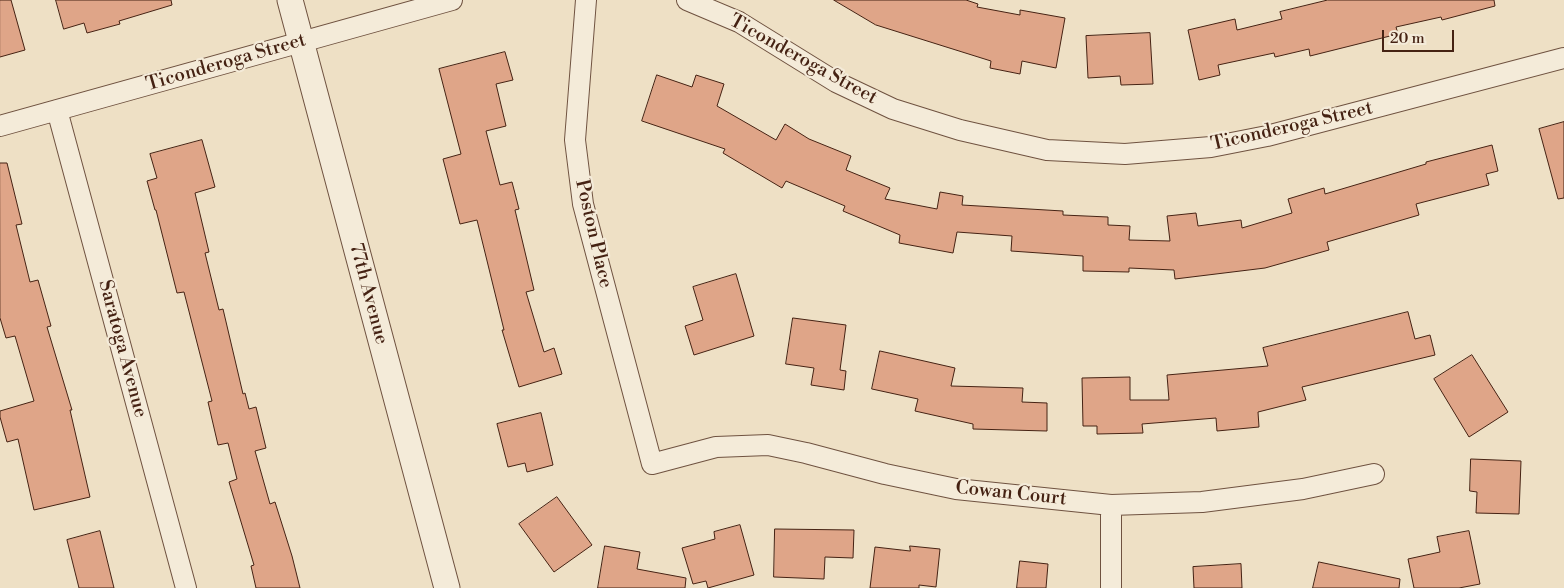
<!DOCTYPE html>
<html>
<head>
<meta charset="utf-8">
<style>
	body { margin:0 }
	#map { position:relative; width:1564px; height:588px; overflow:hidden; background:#eee0c5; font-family:"Libre Bodoni",serif }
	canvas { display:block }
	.scale { position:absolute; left:1382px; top:30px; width:72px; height:22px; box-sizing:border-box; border:2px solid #452213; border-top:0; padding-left:6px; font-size:15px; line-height:18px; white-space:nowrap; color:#452213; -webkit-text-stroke:4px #f4ebd9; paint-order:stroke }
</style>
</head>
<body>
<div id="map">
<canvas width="1564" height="588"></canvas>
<div class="scale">20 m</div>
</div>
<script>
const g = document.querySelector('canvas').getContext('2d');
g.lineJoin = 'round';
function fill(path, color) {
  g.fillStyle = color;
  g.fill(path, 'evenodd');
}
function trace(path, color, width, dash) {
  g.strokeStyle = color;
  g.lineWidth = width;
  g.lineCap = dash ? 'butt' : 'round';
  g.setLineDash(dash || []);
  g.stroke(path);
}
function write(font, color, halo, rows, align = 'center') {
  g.font = font + ' "Libre Bodoni",serif';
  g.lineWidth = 4.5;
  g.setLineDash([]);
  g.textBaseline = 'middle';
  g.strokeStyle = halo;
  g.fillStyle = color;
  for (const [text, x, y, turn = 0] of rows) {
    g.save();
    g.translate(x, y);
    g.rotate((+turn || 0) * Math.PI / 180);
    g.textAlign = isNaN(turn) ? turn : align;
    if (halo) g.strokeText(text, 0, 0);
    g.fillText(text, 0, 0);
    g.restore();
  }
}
const building = new Path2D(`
	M0 0H11L25 50 0 57Z
	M56 0H171L172 5 119 21 120 24 87 33 84 23 64 29Z
	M834 0H966L978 4 977 7 1020 15V10L1065 18 1056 68 1022 61 1020 74 990 68 991 61 876 25Z
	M1328 0H1494L1495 6 1442 20 1441 17 1396 27 1398 34 1310 56 1309 49 1275 57 1274 53 1218 65 1220 75 1199 80 1188 30 1235 19 1237 30 1282 19 1280 12Z
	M1150 33 1153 84 1121 85 1120 76 1088 78 1086 36Z
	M505 52 513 80 496 84 506 126 486 131 500 185 512 182 519 209 515 210 534 290 526 292 544 352 554 348 562 374 519 387 502 330H504L477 220 460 224 443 159 461 154 439 69Z
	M657 75 692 87 696 75 724 84 717 106 776 140 785 124 809 139 851 156 846 170 890 188 885 199 937 209 940 192 963 196 962 205 1063 211V215L1108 217V225L1130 226 1129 240 1170 241 1167 216 1196 213 1198 226 1241 220 1242 228 1292 213 1288 199 1324 188 1325 194 1426 164V162L1492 145 1498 171 1486 174 1489 185 1416 204 1419 215 1327 242 1329 250 1265 268 1175 279 1174 270 1129 268V272L1083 271V256L1011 251 1012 236 957 232 953 253 899 243 900 235 843 211 845 206 786 181 782 188 723 153 725 149 642 121Z
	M1564 122V198L1558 199 1539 129Z
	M202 140 215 187 195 193 209 252 205 253 219 310 223 309 243 394 245 393 249 409 256 407 266 448 255 451 270 504 275 502 292 556 300 588H256L251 566 254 565 229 482 237 479 228 443 218 445 208 402 212 401 184 292 177 293 156 210H155L147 181 157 178 150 154Z
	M0 163H7L22 224 16 225 30 282 38 280 51 326 47 327 72 410H70L90 497 34 510 18 439 7 442 0 417V411L34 401 15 336 6 338 0 318Z
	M736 274 754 336 694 355 685 326 703 320 693 287Z
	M1408 312 1415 339 1430 335 1435 355 1302 387 1306 400 1258 412 1259 427 1217 431 1216 418 1142 424 1143 433 1097 434V426H1083L1082 378 1130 377V400H1169L1167 375 1268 366 1263 348Z
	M793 318 846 325 840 370 846 371 844 390 811 385 814 368 786 364Z
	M880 351 955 368 951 386 1023 388 1022 402 1047 403V431L973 429V424L915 411 918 399 872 389Z
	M1472 355 1508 412 1469 437 1434 379Z
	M541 413 553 465 527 472 525 463 508 467 497 424Z
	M1471 459 1521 461 1519 514 1476 513 1477 492 1470 491Z
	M557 497 592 545 554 572 519 524Z
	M740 525 754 575 708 588 706 581 693 584 682 548 715 539 714 532Z
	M775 529 854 530 853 558 825 557 824 579 774 577Z
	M100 531 114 588H79L67 540Z
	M1469 531 1480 584 1459 588H1414L1408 559 1440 552 1437 537Z
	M605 546 640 552 637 569 686 578 685 588H598Z
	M910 546 940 549 936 587 919 585V588H870L875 547 910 551Z
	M1020 561 1048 564 1046 588H1017Z
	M1319 562 1400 579 1399 588H1313Z
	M1241 564 1242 588H1194L1193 567Z`);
const minor = new Path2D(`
	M586 0 575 140 583 204 652 464 716 447 768 445 806 453 885 474 956 489 1111 505 1202 502 1303 489 1374 474
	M687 0 739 22 836 82 893 109 960 130 1047 150 1125 154 1211 147 1267 136 1564 58
	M57 110 186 588
	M0 126 452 0
	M1111 505V588`);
const tertiary = new Path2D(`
	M290 0 447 588`);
const streetNames = [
	["Ticonderoga Street",803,60,29],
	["Ticonderoga Street",226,63,-16],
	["Ticonderoga Street",1292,127,-13],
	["Poston Place",593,234,77],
	["77th Avenue",368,294,75],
	["Saratoga Avenue",122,349,75],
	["Cowan Court",1011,494,6]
];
fill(building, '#dfa588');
trace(building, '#452213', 1);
trace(minor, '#6f5240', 22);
trace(tertiary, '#6f5240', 27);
trace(minor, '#f4ebd9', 20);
trace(tertiary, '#f4ebd9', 25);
write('19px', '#452213', '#f4ebd9', streetNames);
</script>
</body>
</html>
